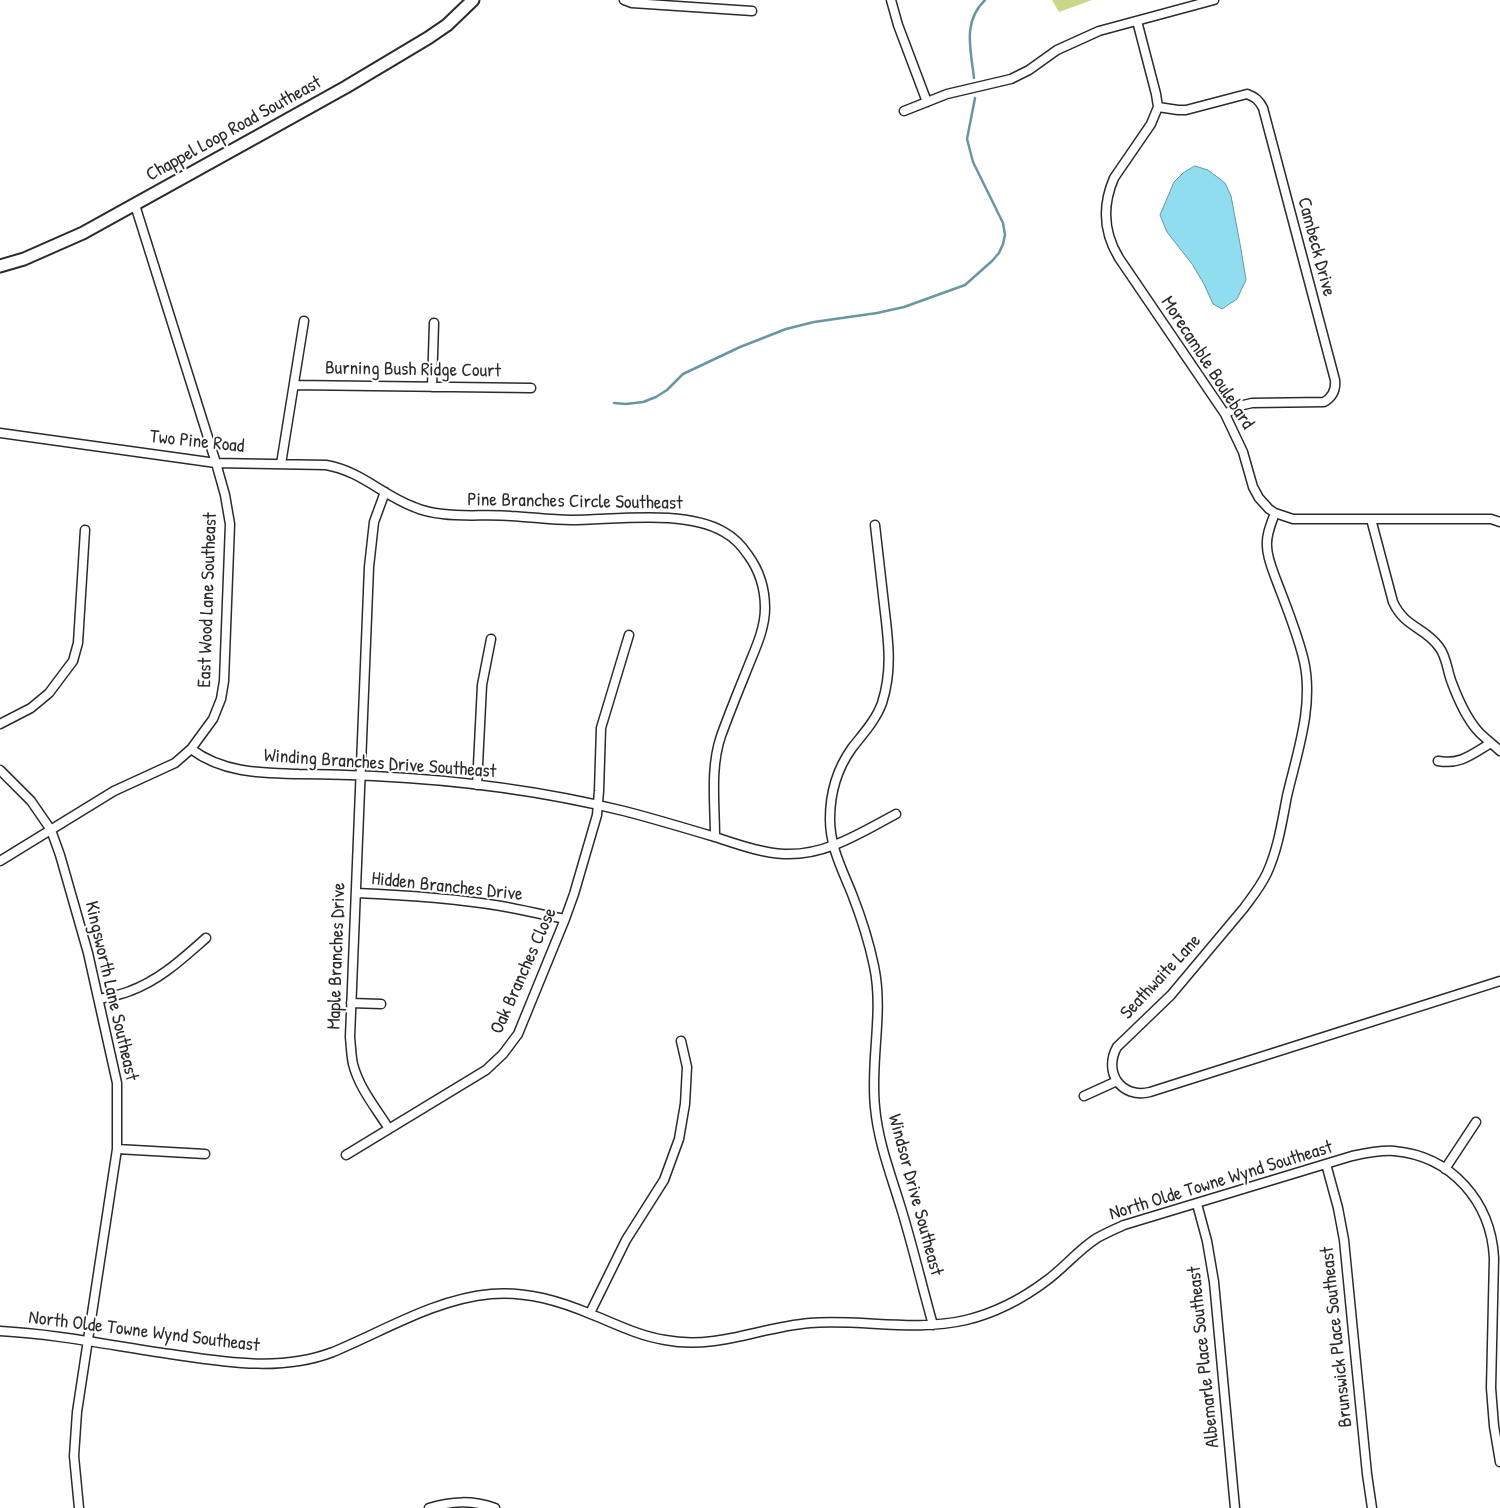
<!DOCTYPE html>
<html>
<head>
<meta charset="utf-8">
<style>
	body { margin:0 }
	canvas { display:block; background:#fff }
</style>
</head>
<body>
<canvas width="1500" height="1508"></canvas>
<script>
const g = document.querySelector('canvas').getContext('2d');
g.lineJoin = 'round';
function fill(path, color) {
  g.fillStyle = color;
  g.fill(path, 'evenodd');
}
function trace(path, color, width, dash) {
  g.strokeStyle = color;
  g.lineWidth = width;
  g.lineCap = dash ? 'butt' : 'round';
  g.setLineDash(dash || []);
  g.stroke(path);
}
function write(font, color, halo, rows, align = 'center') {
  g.font = font + ' "Patrick Hand",sans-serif';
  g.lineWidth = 4;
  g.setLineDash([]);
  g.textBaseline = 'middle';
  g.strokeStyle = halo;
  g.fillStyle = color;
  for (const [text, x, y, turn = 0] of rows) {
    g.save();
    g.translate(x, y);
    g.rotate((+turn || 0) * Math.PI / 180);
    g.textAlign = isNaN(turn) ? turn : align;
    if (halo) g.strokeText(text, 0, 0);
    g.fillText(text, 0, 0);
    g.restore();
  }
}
const green = new Path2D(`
	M1052 0H1092L1059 12Z`);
const water = new Path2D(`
	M1195 166 1208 170 1225 183 1231 196 1241 249 1246 280 1237 299 1222 309 1213 304 1204 284 1192 264 1167 232 1160 215 1174 182 1183 173Z`);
const stream = new Path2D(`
	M974 78C971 50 962 22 985 0
	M614 403 626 404 643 402 656 397 667 390 683 374 740 347 786 329 814 322 877 313 904 307 965 285 992 261 999 253 1003 244 1005 235 1003 223 973 162 967 139 975 98`);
const street = new Path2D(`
	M624 0 632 3 752 11
	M891 0 898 25 927 102
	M1137 21 1156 94 1158 107 1151 124 1114 178C1102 206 1103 232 1119 258L1225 414 1243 452 1253 487 1259 498 1269 509 1275 513 1293 519H1491L1500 522
	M1158 107 1178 110H1186L1247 94C1255 97 1259 100 1263 108L1335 380C1336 390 1333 397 1324 402L1252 403 1239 406 1225 414
	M904 111 947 94 1011 79 1029 70 1057 50 1099 31 1214 0
	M294 385 531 388
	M432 387 434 323
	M0 433 216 463 326 465C361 471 382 495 414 507 423 511 433 513 443 514 465 517 488 514 511 516 531 517 551 520 571 520 615 520 685 509 724 532 733 537 742 546 748 555 759 570 765 589 765 608 765 627 757 645 750 662 740 687 730 711 721 736 710 768 715 804 715 837
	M281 464 304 321
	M385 492 374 522 369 567 350 1037C351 1046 351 1055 353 1064 359 1088 376 1108 389 1129
	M1275 513C1271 524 1266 535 1267 546 1267 558 1273 571 1277 582 1287 608 1298 635 1304 661 1314 706 1297 753 1287 796 1282 822 1278 849 1267 873 1261 886 1252 897 1244 908L1171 995 1117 1047C1103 1072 1121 1099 1150 1092L1500 981
	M1371 519 1393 602C1405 628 1425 627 1439 647 1447 657 1447 671 1452 683 1458 699 1466 717 1477 730 1484 738 1493 744 1500 751
	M875 525C878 551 881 578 884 604 888 639 893 669 882 703 876 720 863 734 852 748 837 769 830 793 830 819 830 847 842 869 852 894 861 917 869 942 874 966 884 1013 870 1060 875 1107 878 1142 891 1175 901 1208 913 1247 922 1286 933 1325
	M0 724 31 708 49 693 73 661 78 643 85 530
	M191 749C223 773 261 773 299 774 324 774 349 775 374 776 458 780 543 791 624 811 655 819 685 828 715 837 737 844 761 853 784 854 826 856 862 832 896 814
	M1438 761C1461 765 1472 754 1491 743
	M0 770 31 801 51 830 60 855 88 953 117 1083V1149L77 1412 74 1456 79 1508
	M477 785 482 685 491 639
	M0 861 114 791 175 763 191 749 213 719 221 699 224 681 230 524 225 495 216 463 135 205
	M356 893C404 895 453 898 501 906 523 910 544 915 565 919
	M99 999C109 997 120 995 130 991 160 980 182 959 206 938
	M351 1003 381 1004
	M1084 1096 1117 1081
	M117 1149 205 1154
	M346 1155 486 1070 503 1054 518 1034 565 919 574 894 597 815 599 791 601 728 629 635
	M1326 1164 1338 1208 1344 1240 1367 1474 1372 1508
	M1445 1169 1476 1122
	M1197 1204 1207 1241 1214 1282 1235 1508
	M590 1313 626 1240 664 1180 679 1139 685 1104 687 1067 681 1041
	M0 1331C57 1334 114 1346 170 1354 224 1362 281 1372 333 1352 384 1331 435 1299 491 1294 527 1291 560 1301 593 1315 616 1324 639 1336 665 1340 717 1350 760 1327 810 1323 862 1319 915 1332 966 1320 995 1313 1022 1299 1046 1281 1064 1268 1078 1250 1097 1238 1106 1233 1115 1229 1124 1225L1352 1156C1366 1153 1380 1150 1394 1151 1452 1156 1491 1202 1494 1258L1491 1388 1494 1426 1500 1462
	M429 1508C452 1501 472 1500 495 1508`);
const secondary = new Path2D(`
	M0 266 24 259 83 233 267 131 346 87 428 38 447 25 473 0`);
const streetNames = [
	["Chappel Loop Road Southeast",234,129,-29],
	["Cambeck Drive",1316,247,75],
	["Morecamble Boulebard",1207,363,57],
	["Burning Bush Ridge Court",413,370,1],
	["Two Pine Road",197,442,6],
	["Pine Branches Circle Southeast",575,502,1],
	["East Wood Lane Southeast",208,600,-88],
	["Winding Branches Drive Southeast",380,764,4],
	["Hidden Branches Drive",447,887,6],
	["Maple Branches Drive",337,956,-88],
	["Oak Branches Close",524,971,-66],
	["Seathwaite Lane",1161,977,-47],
	["Kingsworth Lane Southeast",111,991,77],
	["North Olde Towne Wynd Southeast",1221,1181,-17],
	["Windsor Drive Southeast",915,1195,75],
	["North Olde Towne Wynd Southeast",144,1332,7],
	["Brunswick Place Southeast",1337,1337,-96],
	["Albemarle Place Southeast",1204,1357,-96]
];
fill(green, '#cad78b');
fill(water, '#90ddef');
trace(water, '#6896a1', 1);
trace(stream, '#6896a1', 2.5);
trace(street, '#2b2b2b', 11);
trace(secondary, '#2b2b2b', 15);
trace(street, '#fff', 8);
trace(secondary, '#fff', 11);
write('19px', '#2b2b2b', '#fff', streetNames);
</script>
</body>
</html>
